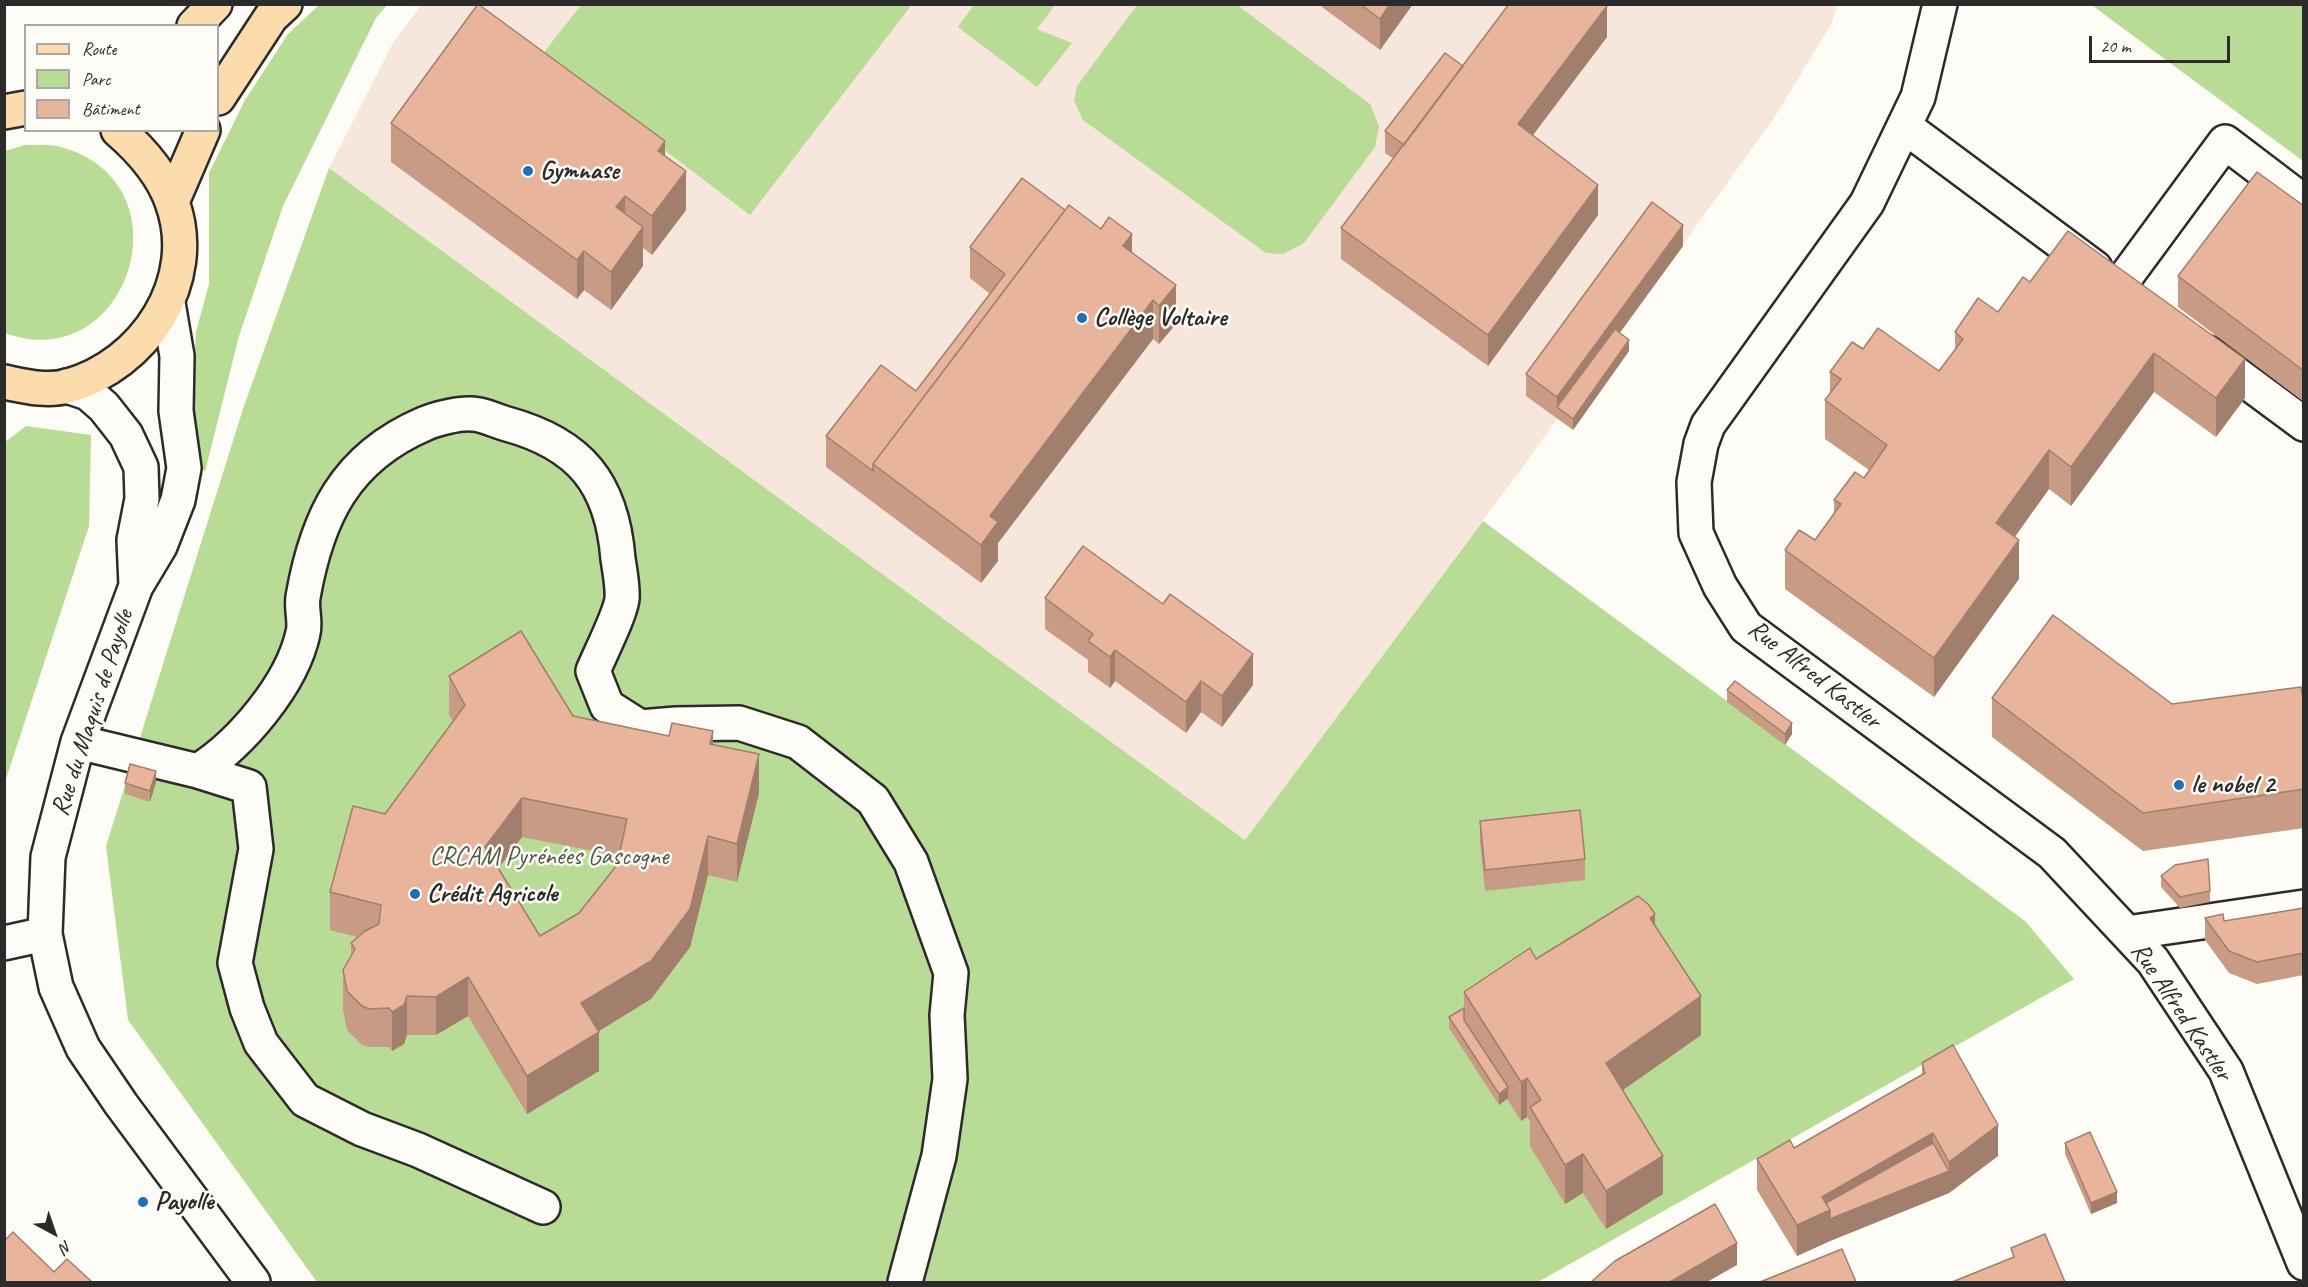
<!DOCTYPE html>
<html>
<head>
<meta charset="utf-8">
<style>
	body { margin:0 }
	#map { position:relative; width:2308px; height:1287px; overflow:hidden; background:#fdfcf7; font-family:Caveat,sans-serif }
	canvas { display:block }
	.frame { position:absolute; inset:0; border:6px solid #2b2b2b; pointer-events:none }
	.legend { position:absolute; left:24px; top:24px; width:195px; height:108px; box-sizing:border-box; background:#fdfcf7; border:2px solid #a9a8a5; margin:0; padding:8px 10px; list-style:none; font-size:18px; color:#2b2b2b }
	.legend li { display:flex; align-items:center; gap:12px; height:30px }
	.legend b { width:30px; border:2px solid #a9a8a5 }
	.north { position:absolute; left:24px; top:1203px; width:60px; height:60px; -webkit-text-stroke:4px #fdfcf7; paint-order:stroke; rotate:140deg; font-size:16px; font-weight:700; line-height:24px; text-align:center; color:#2b2b2b }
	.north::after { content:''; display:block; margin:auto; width:21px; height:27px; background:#2b2b2b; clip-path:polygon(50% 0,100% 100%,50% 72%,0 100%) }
	.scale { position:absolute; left:2089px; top:36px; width:141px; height:27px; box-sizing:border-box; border:3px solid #2b2b2b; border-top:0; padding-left:8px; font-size:18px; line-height:21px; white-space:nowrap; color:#2b2b2b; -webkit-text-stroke:4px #fdfcf7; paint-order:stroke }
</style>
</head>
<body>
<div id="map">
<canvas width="2308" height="1287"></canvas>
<div class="frame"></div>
<ul class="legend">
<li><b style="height:8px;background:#fcdcac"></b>Route</li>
<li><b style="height:16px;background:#b8db95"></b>Parc</li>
<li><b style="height:16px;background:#e8b49b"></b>Bâtiment</li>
</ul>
<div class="north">N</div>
<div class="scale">20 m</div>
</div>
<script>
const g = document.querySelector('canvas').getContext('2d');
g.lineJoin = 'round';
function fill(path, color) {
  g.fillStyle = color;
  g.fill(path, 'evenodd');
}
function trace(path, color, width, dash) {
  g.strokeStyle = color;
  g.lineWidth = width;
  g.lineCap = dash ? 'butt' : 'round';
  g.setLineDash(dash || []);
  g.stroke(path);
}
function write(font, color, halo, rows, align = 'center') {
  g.font = font + ' Caveat,sans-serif';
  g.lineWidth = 5;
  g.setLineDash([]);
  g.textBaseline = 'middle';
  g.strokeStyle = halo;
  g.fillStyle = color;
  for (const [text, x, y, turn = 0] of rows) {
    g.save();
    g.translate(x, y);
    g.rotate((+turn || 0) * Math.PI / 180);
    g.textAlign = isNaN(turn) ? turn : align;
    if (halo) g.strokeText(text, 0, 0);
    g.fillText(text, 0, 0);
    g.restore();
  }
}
const built = new Path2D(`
	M421 5H1837L1832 23 1774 118 1522 468 1245 840 329 168 393 43Z`);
const green = new Path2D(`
	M907 4 910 7 750 215 541 56 581 5Z
	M319 5H387L376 18 283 206 239 336 205 472 194 456 191 424 196 332 209 284V173L245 100 288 34Z
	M974 5H1055L1037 29 1072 43 1037 87 958 27Z
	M1137 5H1237L1370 104 1379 126 1375 147 1304 243 1283 254 1266 253 1083 120 1074 101 1077 86Z
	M2092 5H2303V161L2105 15Z
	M25 145C35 145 47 144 57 146 193 179 130 379 5 333V151Z
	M329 168 1245 840 1483 521 2025 921 2074 979 1538 1282H317L128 1020 106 846 243 409Z
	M26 426 91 435 89 526 5 782V442Z`);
const minor = new Path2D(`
	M1940 4 1918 97 1867 203 1708 425 1701 444 1694 482 1696 533 1720 586 1746 627 2052 853 2153 961 2226 1071 2304 1263
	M1904 126 2095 268
	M2119 286 2225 142 2304 202
	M168 303 177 356 176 411 184 468 178 500 160 546 136 586 78 742 48 857 45 934 56 987 83 1048 121 1104 253 1282
	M2208 353 2304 424
	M67 386 88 393 104 407 126 435 141 467 142 499 134 540 136 586
	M78 742 198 771 249 787 256 849 235 963 247 1008 261 1043 305 1100 362 1129 418 1150 543 1207
	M198 771C241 744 292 684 303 633 306 622 301 609 303 597 317 517 345 458 424 424 435 419 459 413 472 414 483 414 496 421 507 424 580 444 612 483 618 559 620 572 623 587 622 599 620 615 600 654 593 671L607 706 640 727 676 724 739 723 798 742 873 800 911 862 951 973 947 1015 950 1079 939 1156 905 1282
	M2127 933 2304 907
	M4 943 45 934`);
const major = new Path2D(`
	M194 26 215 4
	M218 98 271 17 285 4
	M4 112 26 108
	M172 202 203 130
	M4 382C24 386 47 392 68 386 144 365 201 281 172 202 162 173 141 150 118 130`);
const wall = new Path2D(`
	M1318 4H1413L1380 50Z
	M1607 37 1532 135 1598 215 1488 366 1341 259V228L1394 159 1385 153V131L1463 66Z
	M391 123 665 156 686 210 652 255 643 248V266L611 310 584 290 577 299 391 162Z
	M2304 206V402L2178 307V276Z
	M1683 246 1620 333 1629 351 1573 430 1526 396V374Z
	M970 247 1132 252 1176 324 1159 344 1153 339 998 543V561L981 583 826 467V436L916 391 990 294 970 278Z
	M2030 282 2245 398 2216 437 2154 392 2071 506 2049 489 2015 537 2019 579 1934 697 1785 589V550L1815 540 1834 513V500L1864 478 1869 470 1825 439V400L1830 393V372L1863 349 1939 371 1955 351V332L1998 312Z
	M1045 598 1253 685 1222 727 1201 712 1186 733 1115 681 1110 688 1088 672V660L1045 629Z
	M449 676 573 716 713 745 759 793 737 882 708 875 690 947 651 999 599 1031V1071L527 1114 468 1016 436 1035H407L404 1044 392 1051 389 1047H369L362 1045 347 1030 343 1009V970L351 955V943L357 937 330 930V892L385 814 453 721 449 715ZM522 837 619 856 617 865 579 913 540 936 499 868Z
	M1727 690 1792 734 1785 745 1727 702Z
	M1992 698 2172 704 2304 703V828L2143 851 1992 737Z
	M156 782 150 802 125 794V783Z
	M1480 821 1585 859V880L1485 891 1480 843Z
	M2161 876 2210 891V902L2180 908 2161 887Z
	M2304 908V975L2257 984 2229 973 2205 940V918L2224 921Z
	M1655 926 1701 1035 1623 1090 1663 1194 1606 1229 1583 1193 1565 1204 1530 1146V1121L1527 1117 1521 1121 1507 1099 1499 1105 1449 1028V1017L1464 1008V992L1536 959Z
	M1922 1063 1998 1156 1949 1193 1830 1241 1797 1256 1757 1190V1159L1794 1148 1922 1075Z
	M2065 1143 2117 1203 2091 1214 2065 1154Z`);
const shadedWall = new Path2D(`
	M1390 4H1413L1380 50V19Z
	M1607 6V37L1518 155V124Z
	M665 141V180L658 151Z
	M686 171V210L652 255V216Z
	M1598 185V215L1488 366V335Z
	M625 196V235L616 207Z
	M1683 225V246L1562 411 1557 407V397Z
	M643 227V266L611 310V272Z
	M1132 234V273L1123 246Z
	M584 251V290L577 299V260Z
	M1176 285V324L1159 344V306Z
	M1153 300V339L998 543V561L981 583V545L990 516Z
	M1629 340V351L1573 430V419Z
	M2154 353V392L2071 506V467Z
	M2245 359V398L2216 437V398Z
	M2049 450V489L1996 562V523Z
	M2019 540V579L1934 697V658Z
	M1115 650V681L1110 688V657Z
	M1253 654V685L1222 727V696Z
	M1201 681V712L1186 733V702Z
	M1792 723V734L1785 745V734Z
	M713 731V770L710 744Z
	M759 754V793L737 882V844Z
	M156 771V782L150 802V791Z
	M522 798V837L485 885V847Z
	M708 836V875L690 947 651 999 581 1042V1003Z
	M1655 914V953L1650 918Z
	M468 977V1016L436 1035V997Z
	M407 996V1035L404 1044 392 1051V1012Z
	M1701 996V1035L1606 1102V1063Z
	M599 1032V1071L527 1114V1076Z
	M1527 1078V1117L1521 1121V1082Z
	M1508 1087V1098L1499 1105V1094Z
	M1998 1125V1156L1949 1193 1830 1241 1797 1256V1225L1822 1197 1933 1133V1164L1949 1171V1162Z
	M1583 1154V1193L1565 1204V1165Z
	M1663 1156V1194L1606 1229V1191Z
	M2117 1192V1203L2091 1214V1203Z
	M1737 1243V1265L1707 1282H1670Z`);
const building = new Path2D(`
	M478 4 665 141 658 151 686 171 652 216 625 196 616 207 643 227 611 272 584 251 577 260 391 123Z
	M1360 4H1390L1380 19Z
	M1509 4H1605L1607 6 1518 124 1598 185 1488 335 1341 228Z
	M1445 53 1463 66 1404 145 1385 131Z
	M2257 172 2304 206V371L2178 276Z
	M1022 178 1065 210 873 464V471L826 436 881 365 916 391 1005 274 970 247Z
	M1652 202 1683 225 1557 397 1526 374Z
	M1069 205 1101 229 1109 217 1132 234 1123 246 1176 285 1159 306 1153 300 990 516 998 522 981 545 873 464Z
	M2068 231 2245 359 2216 398 2154 353 2071 467 2049 450 1996 523 2019 540 1934 658 1785 550 1799 530 1815 540 1841 504 1834 500 1855 472 1864 478 1887 445 1825 400 1841 379 1830 372 1852 342 1863 349 1878 328 1939 371 1963 339 1955 332 1978 298 1998 312 2023 277 2030 282Z
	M1615 329 1629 340 1573 419 1557 407Z
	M1083 546 1163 604 1170 594 1253 654 1222 696 1201 681 1186 702 1115 650 1110 657 1088 641 1093 634 1045 598Z
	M2053 615 2172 704 2301 687 2304 703V789L2143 813 1992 698Z
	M521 631 573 716 669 736 672 723 713 731 710 744 759 754 737 844 708 836 690 909 651 961 581 1003 599 1032 527 1076 468 977 436 997 407 996 404 1005 392 1012 389 1008 369 1009 362 1006 347 991 343 970 355 949 351 943 365 931 379 924 381 905 330 892 353 806 385 814 465 705 449 676ZM522 798 627 819 617 865 579 913 540 936 485 847Z
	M1735 681 1792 723 1785 734 1727 690Z
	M130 764 156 771 150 791 125 783Z
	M1580 810 1585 859 1485 870 1480 821Z
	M2208 859 2210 891 2180 897 2161 876 2175 865Z
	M1638 896 1648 904 1655 914 1650 918 1701 996 1606 1063 1663 1156 1606 1191 1583 1154 1565 1165 1530 1107 1541 1100 1527 1078 1521 1082 1464 992 1530 948 1536 959Z
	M2304 908V953L2257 962 2229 951 2205 918 2223 914 2224 921Z
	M1464 1008V1020L1508 1087 1499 1094 1449 1017Z
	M1953 1045 1998 1125 1949 1162 1933 1133 1822 1197 1830 1210 1797 1225 1757 1159 1790 1140 1794 1148 1925 1073 1922 1063Z
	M2090 1132 2117 1192 2091 1203 2065 1143Z
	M1933 1143 1949 1171 1830 1219V1210L1826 1203Z
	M1715 1204 1737 1243 1670 1282H1591L1615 1261Z
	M13 1232 54 1272 67 1259 92 1282H4V1241Z
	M2045 1234 2065 1282H1952L2014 1257 2011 1248Z
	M1842 1249 1856 1282H1760Z`);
const markers = [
	[528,171,6,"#1f6fb2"],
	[1082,318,6,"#1f6fb2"],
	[2179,785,6,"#1f6fb2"],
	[415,894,6,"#1f6fb2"],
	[143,1202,6,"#1f6fb2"]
];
const poiNames = [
	["Gymnase",540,171],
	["Collège Voltaire",1094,318],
	["le nobel 2",2191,785],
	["Crédit Agricole",427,894],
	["Payolle",155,1202]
];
const streetNames = [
	["Rue Alfred Kastler",1814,675,38],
	["Rue du Maquis de Payolle",93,713,-72],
	["Rue Alfred Kastler",2181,1012,56]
];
const parkNames = [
	["CRCAM Pyrénées Gascogne",549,857]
];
fill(built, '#f7e6db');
fill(green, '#b8db95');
trace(minor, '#2b2b2b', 38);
trace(major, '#2b2b2b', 38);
trace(minor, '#fdfcf7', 33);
trace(major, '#fcdcac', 33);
fill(wall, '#c89b85');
fill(shadedWall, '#a27e6c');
fill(building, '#e8b49b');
trace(building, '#a27e6c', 1.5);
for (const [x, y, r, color] of markers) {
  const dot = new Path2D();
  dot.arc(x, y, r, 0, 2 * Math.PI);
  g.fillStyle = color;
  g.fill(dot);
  trace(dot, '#fdfcf7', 2);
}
write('bold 26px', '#2b2b2b', '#fdfcf7', poiNames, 'left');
write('26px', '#2b2b2b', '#fdfcf7', streetNames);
write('26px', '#4e5746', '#fdfcf7', parkNames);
</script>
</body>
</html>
